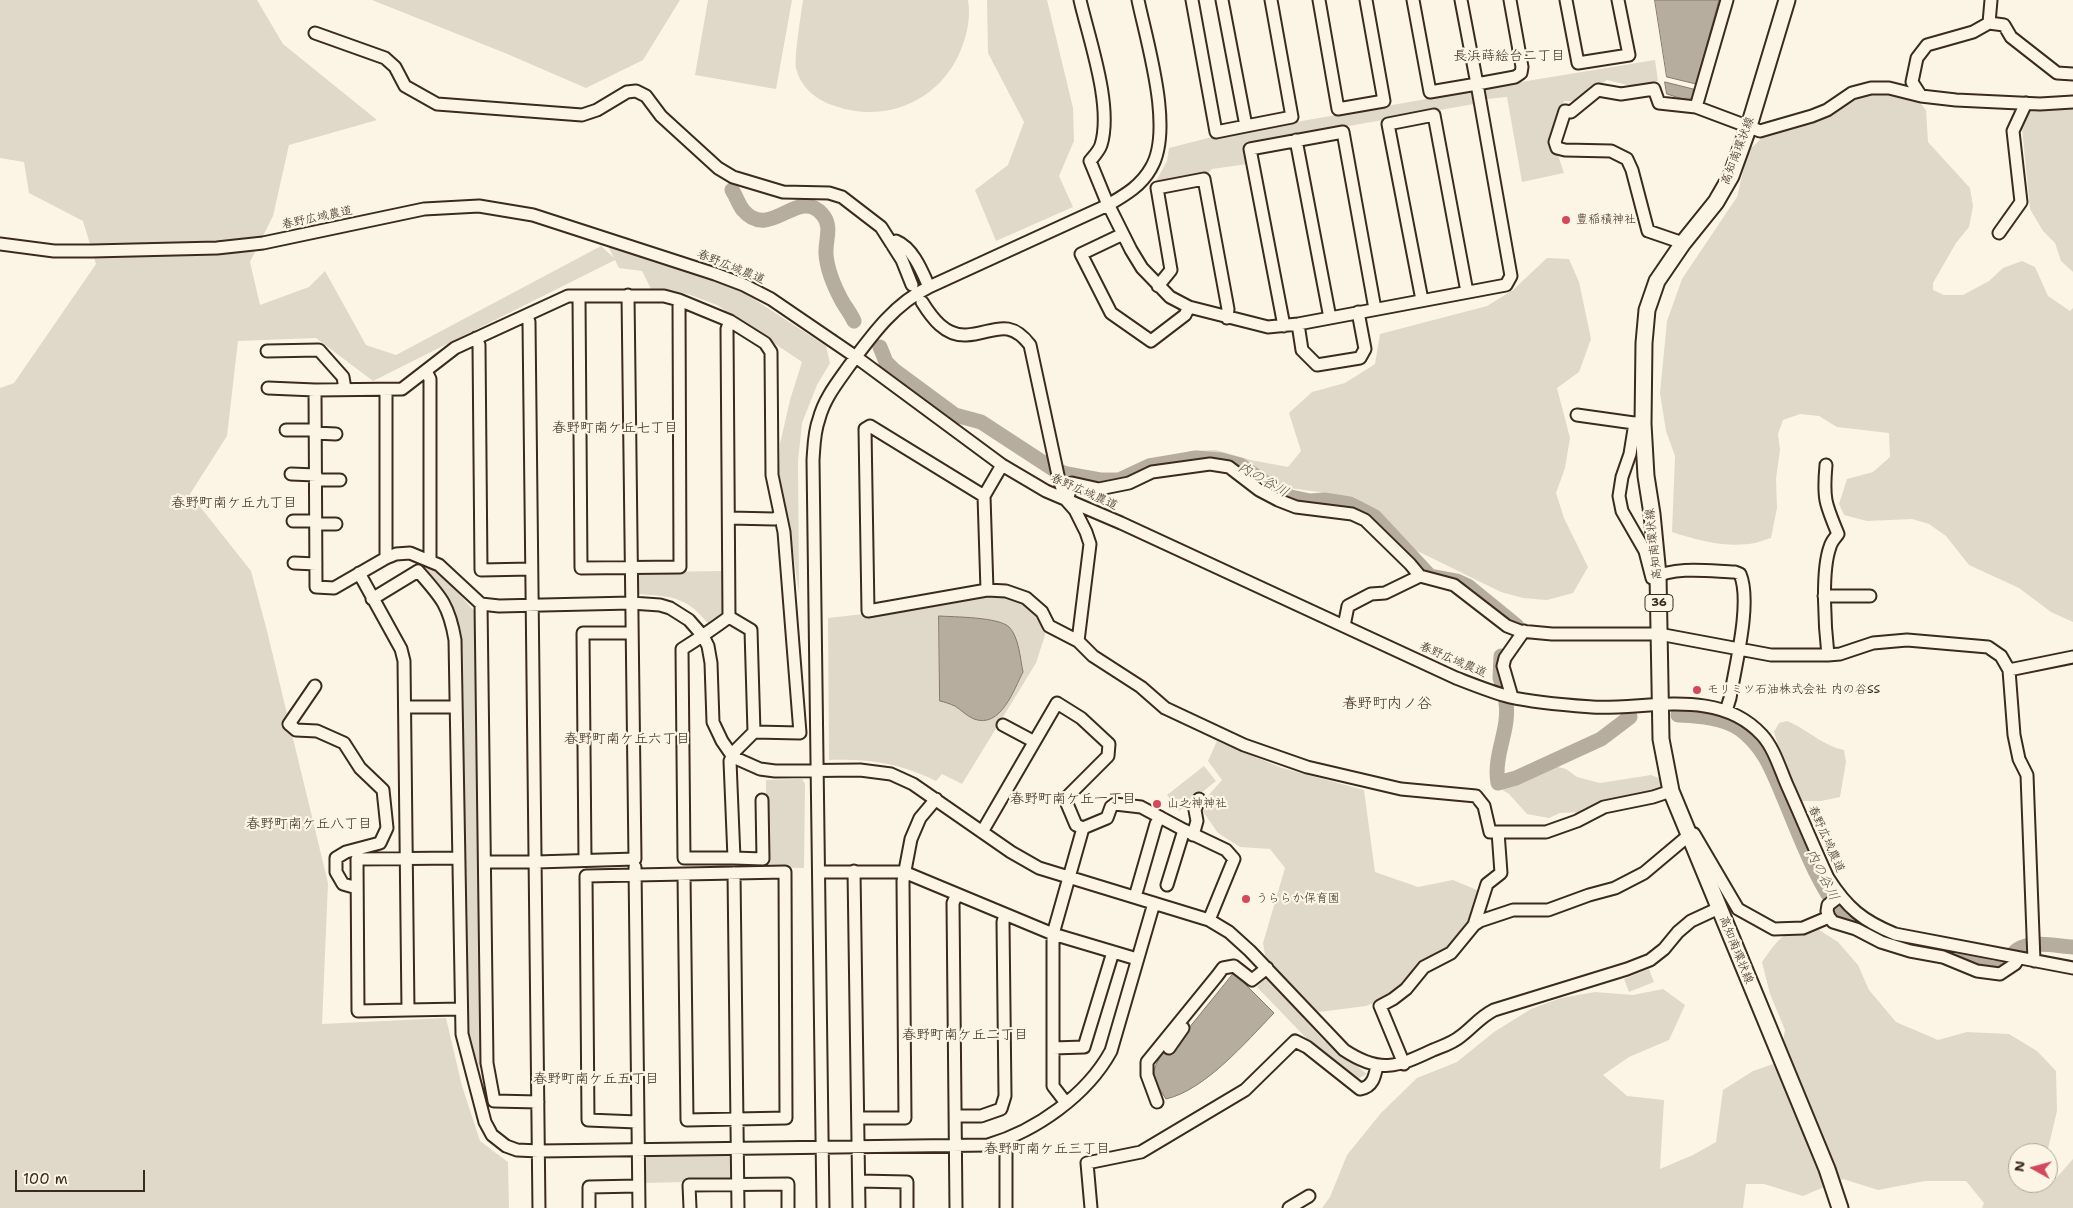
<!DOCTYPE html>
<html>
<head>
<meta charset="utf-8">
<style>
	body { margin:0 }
	#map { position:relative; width:2073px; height:1208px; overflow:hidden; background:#fcf5e5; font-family:"Shantell Sans",sans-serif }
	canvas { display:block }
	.north { position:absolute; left:2008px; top:1143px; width:50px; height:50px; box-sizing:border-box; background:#fcf5e5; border:1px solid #afa495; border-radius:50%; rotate:277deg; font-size:14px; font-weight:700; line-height:20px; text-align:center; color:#3b2a1e }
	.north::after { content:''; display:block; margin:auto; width:18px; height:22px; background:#d1495b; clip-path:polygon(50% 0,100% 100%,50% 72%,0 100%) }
	.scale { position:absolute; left:15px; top:1170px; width:130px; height:22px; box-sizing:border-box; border:2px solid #3b2a1e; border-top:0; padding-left:6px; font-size:15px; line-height:18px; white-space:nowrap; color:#3b2a1e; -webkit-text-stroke:4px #fcf5e5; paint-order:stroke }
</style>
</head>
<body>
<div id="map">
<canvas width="2073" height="1208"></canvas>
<div class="north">N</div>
<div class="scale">100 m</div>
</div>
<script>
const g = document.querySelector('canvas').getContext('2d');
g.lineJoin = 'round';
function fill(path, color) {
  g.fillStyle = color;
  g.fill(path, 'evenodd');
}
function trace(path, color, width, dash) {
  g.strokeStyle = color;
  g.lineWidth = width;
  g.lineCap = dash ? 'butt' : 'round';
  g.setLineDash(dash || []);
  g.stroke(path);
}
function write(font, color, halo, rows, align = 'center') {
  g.font = font + ' "Shantell Sans","Klee One",sans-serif';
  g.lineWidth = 4.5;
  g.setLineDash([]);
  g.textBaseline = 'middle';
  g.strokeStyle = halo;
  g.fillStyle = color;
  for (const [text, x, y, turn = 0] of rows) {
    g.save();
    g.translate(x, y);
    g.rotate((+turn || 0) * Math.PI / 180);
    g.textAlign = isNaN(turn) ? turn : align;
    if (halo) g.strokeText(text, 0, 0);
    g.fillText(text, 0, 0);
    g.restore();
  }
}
const green = new Path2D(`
	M0 0H257L283 44 377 120 289 145 273 216 250 262 260 305 309 287 325 271 366 345 396 355 601 246 614 258 608 246 695 272 746 294 826 346 830 363 817 385 802 423 798 461 799 594 789 522 779 485 780 444 790 400 802 362 717 305 688 294 651 289 642 271 619 268 615 260 373 381 316 338 238 341 227 436 190 494 251 571 267 631 328 883 322 1024 446 1018 462 1086 480 1141 508 1162 509 1208H0V388L14 383 96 264 83 221 29 193 24 162 0 158Z
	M372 0H680L643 60 586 88 505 53Z
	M708 0H792L776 89 695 75Z
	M803 0H968C971 17 967 36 960 52 939 101 885 124 835 106 816 100 801 88 796 68 794 58 801 14 803 0Z
	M987 0H1047L1073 108 1074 141 1059 176 1073 207 996 241 975 190 1008 165 1024 122 988 53Z
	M1655 60 1658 81 1636 87 1607 80 1574 101H1564L1552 137 1564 173 1522 182 1507 97 1486 99 1484 88Z
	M1471 91 1474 104 1246 144 1248 164 1212 169 1207 174 1156 186 1155 183 1167 161 1169 148 1212 137Z
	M1893 93 1913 95 1926 110 1928 142 1970 188 1973 206 1969 227 1956 243 1933 283V290L1944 295H1963L1989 281 2003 268 2022 261 2035 267 2048 296 2070 311 2073 308V622L2051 612 2019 588 1969 565 1946 536 1929 524 1912 519 1867 521 1844 515 1839 504 1847 479 1873 472 1890 457 1889 433 1837 427 1819 416 1800 414 1783 420 1778 434 1780 450 1776 479 1777 508 1771 538C1764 540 1755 544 1748 544 1723 547 1696 540 1672 532L1675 456 1666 431 1660 393 1667 321 1682 279 1737 197 1748 151 1763 137 1794 127 1834 108 1871 94Z
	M2032 107H2073V272L2061 261 2055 243 2043 231 2030 209 2022 128Z
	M1547 258 1569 259 1579 282 1591 339 1579 372 1557 388 1570 438 1565 468 1556 493 1564 518 1588 567 1573 593 1547 600 1523 598 1501 592 1397 541 1378 513 1354 497 1276 486 1232 471 1193 466 1189 451 1216 450 1251 460 1288 467 1301 451 1289 413 1312 392 1345 383 1375 364 1380 334 1487 306 1513 290Z
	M424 564 439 571 475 612 480 862V1069L466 1031 463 652 451 602 421 569Z
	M727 571 726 615 710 626C687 596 673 597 639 594L635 589 636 576 641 572Z
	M1002 594 1029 604 1045 623V635L1036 663 962 784 942 774 936 781C899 763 870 759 829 760L828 618 934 606Z
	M1787 721C1807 729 1823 746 1844 750L1846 762 1840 797 1821 801H1801L1785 767 1774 732 1779 723Z
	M1217 741 1282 768 1364 790 1375 872 1418 887 1453 880 1484 893 1477 916 1457 943 1391 996 1366 1006 1319 1012 1308 1005 1266 961 1263 943 1285 868 1270 849 1240 847 1218 833 1199 806 1222 780 1208 761Z
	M1550 765 1566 769 1577 777 1600 783 1651 775 1661 779 1659 791 1643 798 1622 796 1603 805 1581 812 1560 813 1549 818 1527 814 1509 794 1496 786C1515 781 1531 770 1550 765Z
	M1204 766 1216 781 1179 811 1167 795Z
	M802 779 805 784 804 868 766 867V780Z
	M1813 926 1838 942 1858 965 1869 990 1896 1022 1938 1040 1967 1032 2009 1034 2037 1051 2056 1071 2057 1111 2047 1153H2018V1183H2048V1169L2051 1184 2073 1159V1208H1982L1984 1203 1966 1181H1925L1878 1190 1843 1179 1803 1196 1764 1184H1746L1743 1208H1322L1330 1197 1347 1155 1381 1113 1417 1078 1457 1062 1494 1032 1531 1009 1561 998 1595 992 1633 995 1663 989 1685 1005 1669 1040 1629 1057 1603 1075 1627 1096 1664 1100 1660 1169 1693 1155 1716 1142 1723 1090 1753 1071 1779 1062 1785 1030 1770 994 1762 962C1780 937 1781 933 1813 926Z
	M1649 969 1654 982 1629 992 1624 979Z
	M1266 976 1324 1041 1367 1074 1357 1079 1310 1042 1257 987Z
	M733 1155V1181L642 1183V1157Z`);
const water = new Path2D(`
	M1655 0H1719L1696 84 1667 77Z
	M1665 82 1697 90 1692 102 1667 94Z
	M939 616C954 617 999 617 1009 627 1019 637 1020 658 1023 672 1014 689 1001 729 974 719 967 716 961 710 955 706 950 704 945 702 940 701Z
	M1234 973 1274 1013C1246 1042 1205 1090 1166 1099 1151 1076 1149 1073 1165 1050L1169 1052Z`);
const river = new Path2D(`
	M732 190C736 196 739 205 743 210 770 242 798 186 822 214 833 226 825 240 826 254 827 270 835 288 842 301 846 308 851 314 854 321
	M880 347 886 362 894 370 955 415 981 422 1053 469 1067 474 1100 480H1119L1149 466 1196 458 1221 460 1240 465 1274 489 1291 497 1310 501 1324 500 1350 504 1375 517 1430 576 1457 581 1468 586 1517 626
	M1501 656 1500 678 1505 692
	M1506 703C1510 730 1493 755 1498 783L1516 778 1601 739 1630 717
	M1678 715C1698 716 1723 717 1740 729 1762 745 1771 767 1781 791 1796 825 1819 892 1845 916 1852 922 1862 928 1871 932 1895 944 1921 944 1947 951 1957 954 1988 968 1994 968 2006 968 2009 956 2017 950 2032 940 2056 946 2073 947`);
const minor = new Path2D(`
	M1080 0C1089 39 1113 106 1101 145 1099 151 1094 156 1090 161L1106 200 1131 250 1142 268 1170 297 1189 307 1268 327 1298 324 1506 285 1511 276 1477 84 1430 92 1413 0
	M1192 0 1216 132 1246 126
	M1222 0 1246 126 1292 117 1271 0
	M1319 0 1338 109 1384 101 1366 0
	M1461 0 1477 84 1515 77 1521 73 1522 67 1510 0
	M1566 0 1578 63 1629 55 1618 0
	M1727 0 1696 107 1760 131 1812 116 1827 110 1852 93 1871 88H1889L1921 96 1956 100 2040 104 2073 102
	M1989 23 2004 25 2011 37 2057 73 2073 74
	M315 33 385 58 395 67 405 86 437 104 582 115 597 110 627 92 636 91 646 96 661 116 718 168 733 177 783 192 829 193 842 197 881 227 902 260 912 285
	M1921 96 1912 82 1917 58 1927 45 1973 32 1989 23 1991 0
	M1296 140 1330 318
	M1999 233 2021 202 2013 131 2026 103
	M1123 234 1081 254 1111 313 1151 341 1185 315 1189 307
	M891 243 896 241C913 248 922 271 929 287
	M1683 243 1648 231 1632 170 1627 159 1611 151 1565 150 1557 148 1555 142 1565 111 1571 112 1598 90 1621 94 1654 89 1659 103 1696 107
	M0 244 54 251H92L217 248 263 243 424 209 479 206 533 215 715 274 744 285 771 299 856 357 1002 465 1046 491 1121 523 1456 678C1474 685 1491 692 1510 697 1536 703 1565 705 1592 707 1648 710 1718 687 1762 735 1774 748 1780 769 1787 785 1801 816 1814 848 1828 878 1847 908 1863 921 1895 934L2073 968
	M1158 286 1171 270 1157 188 1204 179 1228 309 1227 318
	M579 296 581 568 680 567 679 300
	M1422 300 1388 124 1434 115 1467 292
	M922 302C932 318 945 336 966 335 992 334 1008 316 1030 345L1059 480 1067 501 1075 510 1086 532 1090 544 1078 641 1093 656 1141 687 1165 708 1244 745 1307 767 1401 789 1476 796 1484 806 1490 832H1546L1577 821 1604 807 1653 797 1671 791
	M527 316 529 322 539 1208
	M730 321 765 343 771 352 772 475 784 532 800 733 754 732 736 750 730 761 734 858H684L682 649C698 639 714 628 729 617L727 329 730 321 679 300 664 296H568L455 348 402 389 315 390 316 587 334 588 386 558 396 554 410 553 439 565 481 604 499 606 631 603 660 605 670 608 689 620 703 636 708 646 711 663 713 722 722 741 733 757 760 769 775 771 860 770 891 774 913 784 1011 852 1039 868 1209 920 1229 932 1250 951 1344 1050C1380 1074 1397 1067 1433 1050 1443 1046 1453 1043 1461 1036 1473 1027 1480 1017 1494 1010L1627 969 1650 960 1664 949 1678 932 1691 921 1719 908
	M1298 324 1302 350 1317 365 1360 358 1365 349 1358 312
	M1284 326 1250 149 1343 132 1375 309
	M476 338 479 345 481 570 531 569
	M267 351 319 350 343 377 345 389
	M426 371 430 379V560
	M268 388 315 390
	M386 390V558
	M1577 415 1641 424
	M1635 423 1630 454 1622 477 1619 496 1622 511 1645 551 1652 578C1677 566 1708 571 1735 572L1740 574C1752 602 1735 667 1730 698L1726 711
	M286 430H315
	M315 433 336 434
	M1826 465C1823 498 1825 503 1838 534 1835 538 1831 542 1830 547 1821 571 1825 629 1828 655
	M291 474 316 475
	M316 480H340
	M984 496 870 426 865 429 868 611 987 590 1006 591 1026 598 1042 612 1049 626 1078 641
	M1067 501 1072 483 1099 489 1129 483 1152 472 1210 464 1229 467 1259 490 1278 500 1296 507 1352 514 1365 520 1410 564 1420 576 1454 585 1507 626 1520 631 1552 634H1659L1771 655H1828L1840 654 1873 643 1907 640 1988 647 2001 656 2009 670 2014 735 2019 759 2027 775 2034 961
	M730 518 774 519 780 516
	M293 521H316
	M316 524H336
	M294 563 316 564
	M359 573 401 649 404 661 408 1010 461 1009
	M987 590 984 496 1002 465
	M1824 596H1870
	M372 599 418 571C441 597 449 605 455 640L462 1034 485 1122 492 1135 506 1146 517 1150 539 1151 988 1145C1036 1131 1087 1095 1111 1051L1154 903
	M481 604 487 1063 494 1101 538 1102
	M729 617 751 630 754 732
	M1344 626 1348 606 1371 594 1385 593 1420 576
	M2009 670 2073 657
	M315 686 289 724 296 730 317 731 344 743 360 768 383 790 387 828 380 843 346 852 336 858V872L343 884 357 888
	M1512 697 1503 666 1505 658 1524 631
	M405 707H456
	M1003 725 1033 741
	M982 832 1057 703 1081 718 1109 744 1108 756 1065 799 1076 825 1083 828 1107 818 1111 807 1115 804 1141 807 1184 830 1226 850 1234 859 1209 920
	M1193 835 1197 821 1195 810 1199 799
	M734 858 763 859 762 800
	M585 860 583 633H631
	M486 862H536L635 859 628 295
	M635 867 639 1208
	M854 871 859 1208
	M819 872H904L1053 934 1137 959
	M734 873 738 1208
	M1167 885 1184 830
	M1840 896 1828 905 1827 911 1829 917 1833 922 1856 929 1881 942 1910 951 1943 957 1977 971 2000 974 2015 964 2019 958
	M1135 897 1156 824 1160 817
	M1474 925 1487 884 1501 873 1498 832
	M408 1010 358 1011 357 859 458 858
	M1053 1048 1084 1047 1113 952
	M1169 1048 1183 1028
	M1404 1064 1380 1006 1393 999 1406 989 1424 967 1451 953 1474 925 1480 921 1513 910H1548L1589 895 1615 888 1644 873 1688 836 1694 834 1738 909 1774 929 1803 928 1829 917
	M1157 1102 1147 1075V1062L1217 976 1223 968 1234 966 1252 980 1267 968
	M1066 1103 1053 1086V934L1083 828
	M956 1116H981L1001 1109 1005 1096 1003 922 1005 914
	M858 1118H905L903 881 911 839 920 818 936 799
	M637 1122 588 1120 586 876 785 872 786 1118 687 1120 684 875
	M1004 1140 1006 1148V1208
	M859 1181 907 1182V1208
	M589 1208V1187L638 1186
	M690 1208 689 1185 788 1184V1208
	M823 1208 813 460C814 446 814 432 819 419 824 399 837 383 849 366 872 335 894 304 929 287L1108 205C1125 195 1141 186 1151 168 1174 130 1147 43 1138 0
	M956 1208 953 903 957 894
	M1091 1208 1087 1163 1141 1152 1245 1090 1295 1041 1307 1047 1360 1089C1373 1087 1375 1076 1377 1065
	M1289 1208 1309 1196`);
const major = new Path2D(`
	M1787 0 1749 126 1731 176 1716 202 1683 243 1657 281 1647 310 1644 343 1643 424 1646 476 1652 514 1658 575 1661 739 1671 791 1827 1169 1840 1208`);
const markers = [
	[1566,220,5,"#d1495b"],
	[1697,690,5,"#d1495b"],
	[1157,804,5,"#d1495b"],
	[1246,899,5,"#d1495b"]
];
const shields = [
	[1659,603,28]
];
const shieldNames = [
	["36",1659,603]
];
const streetNames = [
	["高知南環状線",1738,151,-69],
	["春野広域農道",317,218,-12],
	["春野広域農道",731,267,22],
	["春野広域農道",1084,492,24],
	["高知南環状線",1654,544,-96],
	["春野広域農道",1453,660,23],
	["春野広域農道",1826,839,66],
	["高知南環状線",1736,950,68]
];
const poiNames = [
	["豊稲積神社",1576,220],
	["モリミツ石油株式会社 内の谷SS",1707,690],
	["山之神神社",1167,804],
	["うららか保育園",1256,899]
];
const neighbourhoodNames = [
	["長浜蒔絵台二丁目",1509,56],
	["春野町南ケ丘七丁目",615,428],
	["春野町南ケ丘九丁目",234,503],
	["春野町南ケ丘六丁目",627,739],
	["春野町南ケ丘一丁目",1073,799],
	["春野町南ケ丘八丁目",309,824],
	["春野町南ケ丘二丁目",965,1035],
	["春野町南ケ丘五丁目",596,1079],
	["春野町南ケ丘三丁目",1047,1149]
];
const waterNames = [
	["内の谷川",1263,480,30],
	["内の谷川",1822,875,63]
];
const quarterNames = [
	["春野町内ノ谷",1387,704]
];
fill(green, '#e0d8c8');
fill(water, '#b7ad9e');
trace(water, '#85796b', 1);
trace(river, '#b7ad9e', 15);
trace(minor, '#3b2a1e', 15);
trace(major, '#3b2a1e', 19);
trace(minor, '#fcf5e5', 11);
trace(major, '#fcf5e5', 15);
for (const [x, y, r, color] of markers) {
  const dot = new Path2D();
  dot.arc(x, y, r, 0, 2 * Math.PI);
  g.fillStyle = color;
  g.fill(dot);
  trace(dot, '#fcf5e5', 2);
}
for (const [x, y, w] of shields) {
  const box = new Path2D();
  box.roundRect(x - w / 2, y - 8.5, w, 17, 4);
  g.fillStyle = '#fcf5e5';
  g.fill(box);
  trace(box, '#3b2a1e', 1);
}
write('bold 11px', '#3b2a1e', null, shieldNames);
write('12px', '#3b2a1e', '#fcf5e5', streetNames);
write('12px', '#3b2a1e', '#fcf5e5', poiNames, 'left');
write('14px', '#3b2a1e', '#fcf5e5', neighbourhoodNames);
write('italic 14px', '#605144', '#fcf5e5', waterNames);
write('15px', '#3b2a1e', '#fcf5e5', quarterNames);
</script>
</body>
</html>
